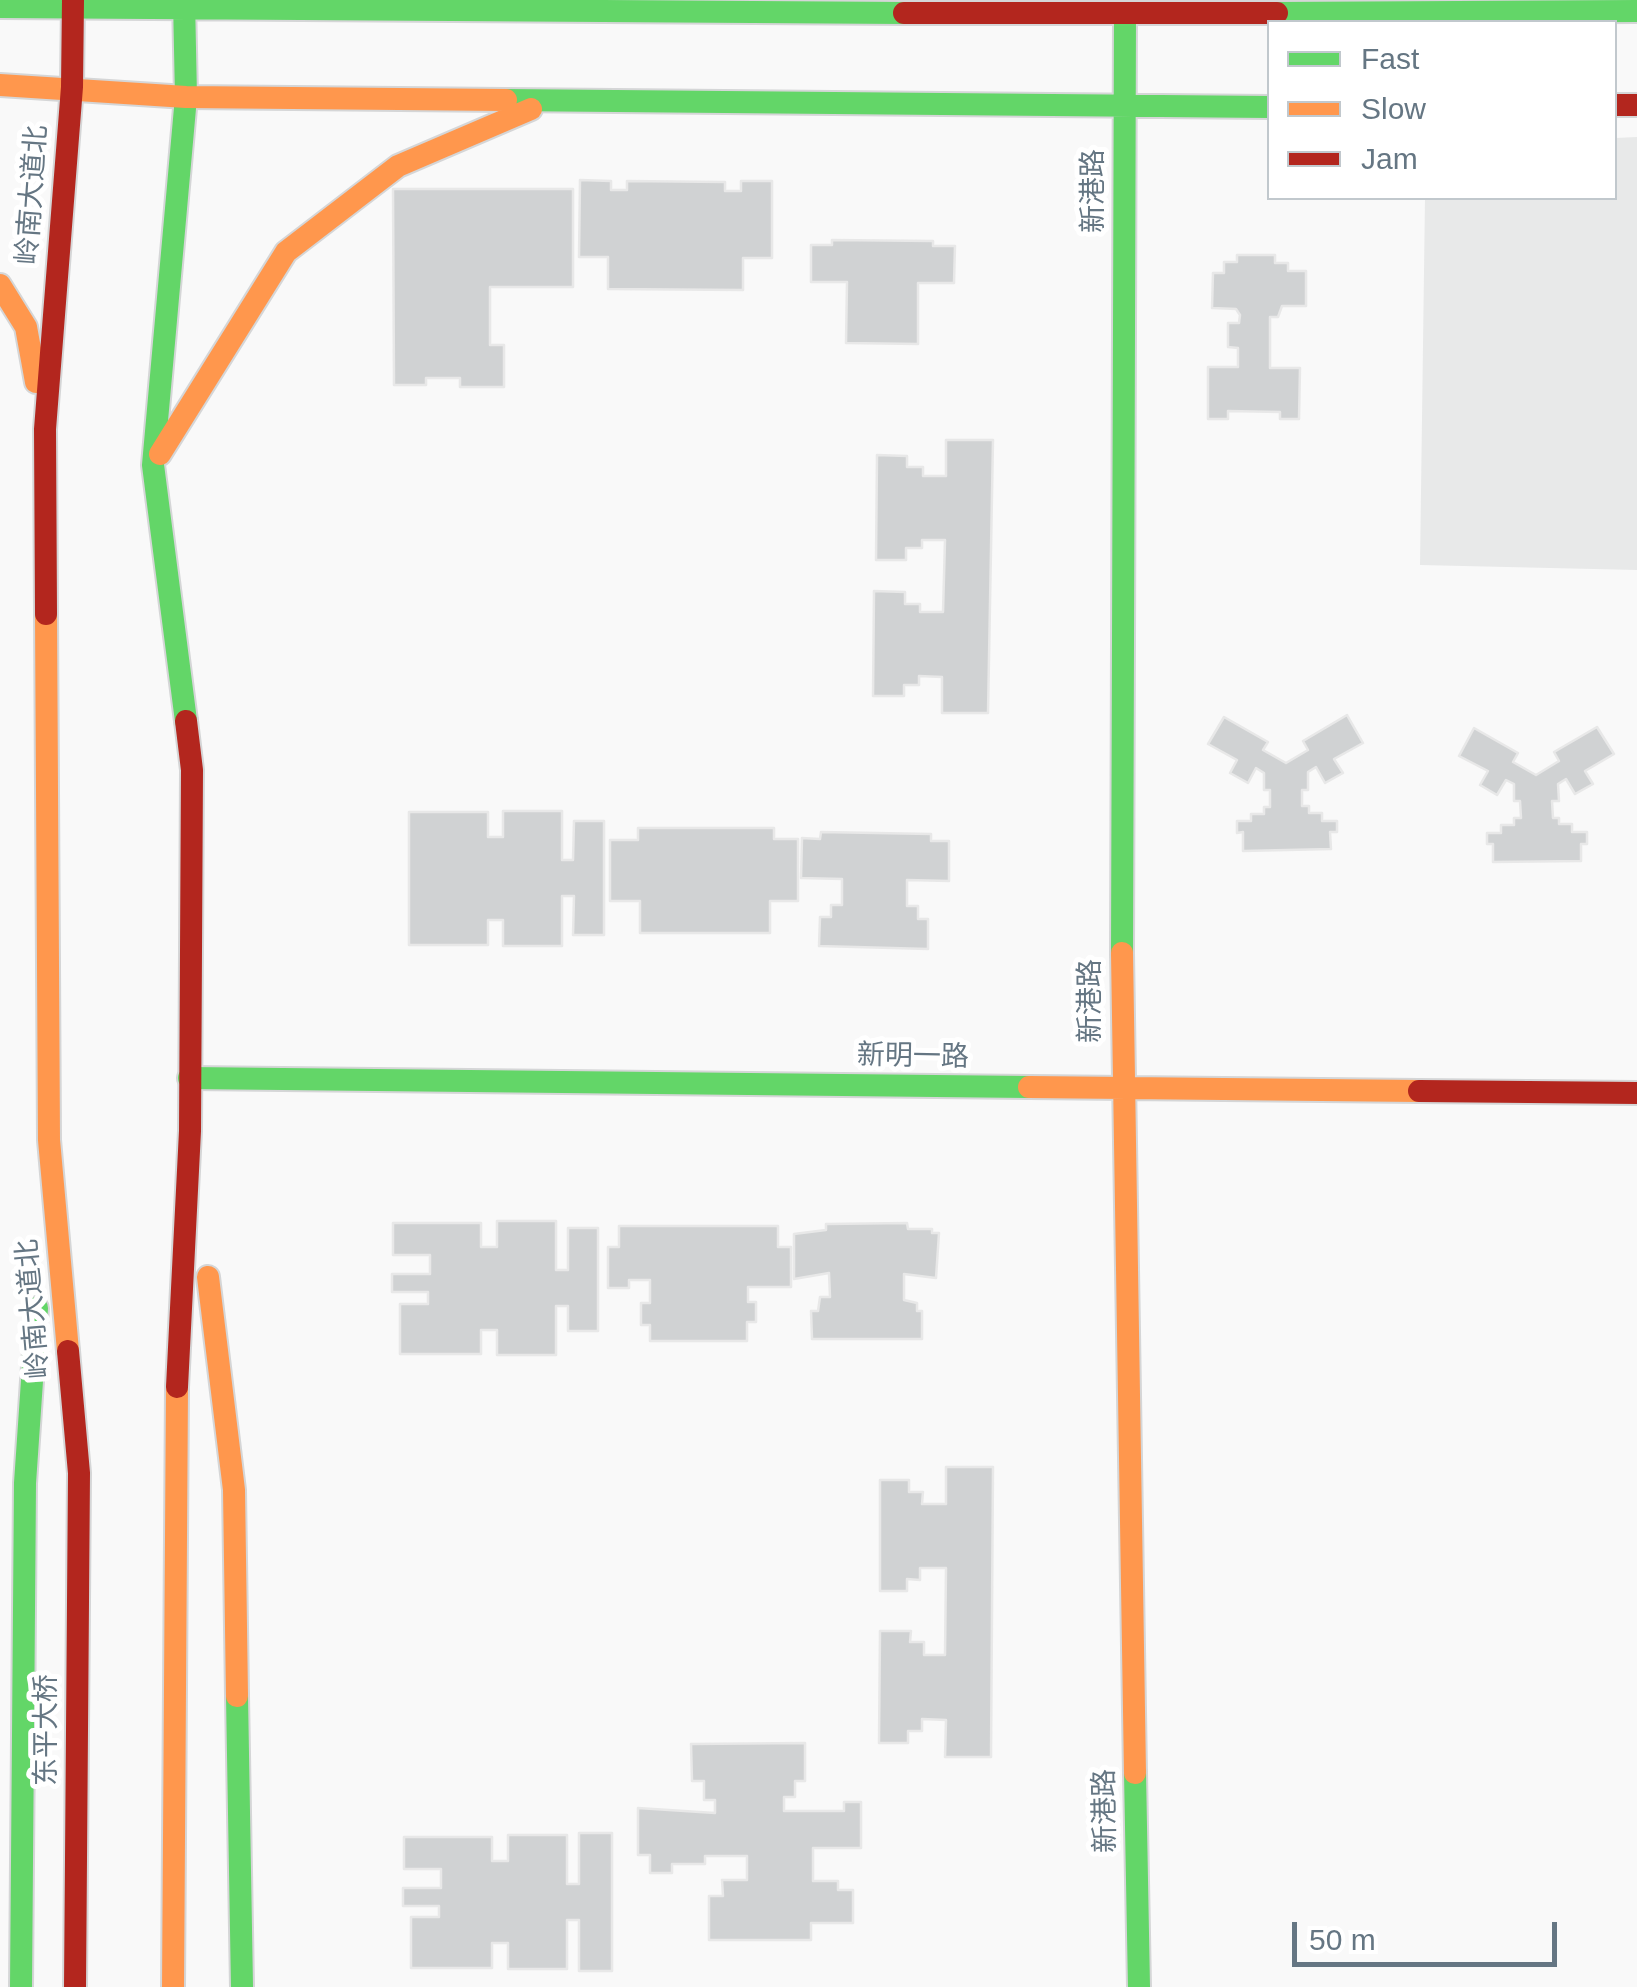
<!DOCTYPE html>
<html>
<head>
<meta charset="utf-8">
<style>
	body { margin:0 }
	#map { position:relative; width:1637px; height:1987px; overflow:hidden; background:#f9f9f9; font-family:Arial,sans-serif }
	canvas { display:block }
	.legend { position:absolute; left:1267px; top:20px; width:350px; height:180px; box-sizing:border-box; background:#fff; border:2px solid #c1c8cd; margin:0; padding:12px 18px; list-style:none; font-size:30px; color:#657683 }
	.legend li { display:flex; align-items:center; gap:20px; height:50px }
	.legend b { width:50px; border:2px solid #c1c8cd }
	.scale { position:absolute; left:1292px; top:1922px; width:265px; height:45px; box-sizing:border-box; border:5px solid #657683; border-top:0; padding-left:12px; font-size:30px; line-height:35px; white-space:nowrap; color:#657683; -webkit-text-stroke:8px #fff; paint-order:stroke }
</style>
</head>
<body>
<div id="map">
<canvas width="1637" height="1987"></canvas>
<ul class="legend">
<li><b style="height:12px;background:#63d668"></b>Fast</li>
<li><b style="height:12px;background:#ff974d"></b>Slow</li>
<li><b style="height:12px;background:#b3261e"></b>Jam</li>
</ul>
<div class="scale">50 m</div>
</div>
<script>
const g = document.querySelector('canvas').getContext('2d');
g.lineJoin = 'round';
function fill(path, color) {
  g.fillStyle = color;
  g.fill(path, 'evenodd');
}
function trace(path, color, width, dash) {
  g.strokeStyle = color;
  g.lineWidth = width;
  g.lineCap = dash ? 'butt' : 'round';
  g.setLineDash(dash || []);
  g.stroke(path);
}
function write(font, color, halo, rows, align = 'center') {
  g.font = font + ' Arial,"Noto Sans SC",sans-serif';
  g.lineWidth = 10;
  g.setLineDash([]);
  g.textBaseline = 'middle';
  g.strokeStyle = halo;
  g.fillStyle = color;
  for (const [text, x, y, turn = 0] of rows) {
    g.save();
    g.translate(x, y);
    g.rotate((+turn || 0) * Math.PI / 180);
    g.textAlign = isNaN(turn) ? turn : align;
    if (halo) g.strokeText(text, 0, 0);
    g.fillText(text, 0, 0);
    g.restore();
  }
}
const built = new Path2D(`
	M1637 137V570L1420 565 1425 198H1614L1615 138Z`);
const building = new Path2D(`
	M580 180 611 181V190H627V181L725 182V191H741V181H772V258H743V290L608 289V257H579Z
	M393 189H573V287H490V345H504V387H460V378H426V385H394Z
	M832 240 933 241V246H955L954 283H918V344L846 343 847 282H811V245H832Z
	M1237 255H1275V263H1288V271H1306V306H1282L1278 317H1270V368H1300L1299 419H1280V412L1228 411V419H1208V367H1238V348L1228 347V323H1239L1240 315 1236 309 1212 308 1213 273H1224V262H1237Z
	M946 440H993L988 713H942V677L919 676V685H904V696H873L874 591 905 592V604H920V612H943L945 540H922V548H906V560H876L877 455 907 456V467H923V476H946Z
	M1347 715 1363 743 1334 759 1343 773 1325 783 1316 767 1308 772V790H1302V806H1309V813H1322V821H1337V832H1330L1331 849 1243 851V832L1237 833V821H1251V814H1264V807H1270V790H1264V773L1256 768 1248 783 1230 773 1237 760 1208 744 1224 717 1268 742 1263 750 1286 763 1308 750 1303 741Z
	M1597 727 1614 754 1585 771 1593 784 1575 794 1566 779 1558 784 1559 801H1552L1553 818H1559V824H1572V832H1587V844H1581V861L1493 862V844H1487V833H1501V825H1514V818H1521L1520 801H1514V784L1506 780 1497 795 1480 785 1488 771 1459 756 1474 728 1518 753 1513 762 1536 775 1559 761 1554 752Z
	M503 811H562V860H573L574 821H604V935H573L574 896H562V946H503V920H488V945H409V812H488V837H503Z
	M638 828H774V839H798V901H770V933H640V901H610V840H638Z
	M821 832 931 834V841H949V881L907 880V906H918V919H928V949L819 946 820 917H831V905H842V879L801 878 802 838 820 839Z
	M497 1221H556V1270H568V1228H598V1331H568V1306H556V1355H497V1330H481V1354H400V1304H428V1292H392V1274H430V1255H393V1223H481V1247H497Z
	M907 1223 908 1229H932V1233H939L936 1278 904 1274V1300L917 1303V1311H922V1339H812L811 1311H818L820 1297H830L829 1273 794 1279V1234L826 1230V1224Z
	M619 1226H778V1247H791V1287H748V1302H756V1322H747V1341H650V1325H641V1303H650V1280H629V1288H608V1247H619Z
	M946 1467H993L991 1757H945L946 1720 922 1719V1731H908V1743H879L880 1631H911L910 1642H924V1655H945L946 1568H920V1580L907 1579V1591H880V1480H909V1492H923L922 1504H946Z
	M805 1743V1781H795V1797H784V1811H844V1802H861V1848H813V1881H838V1890H853V1923H811V1940H709V1896H723L722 1880H747V1856H705V1864H672V1873H650V1855H638V1808L715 1813V1800H704V1781H692L691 1744Z
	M579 1833H612V1971H579V1920H567V1969H508V1943H492V1968H411V1917H439V1906H403V1888H441V1869H404V1837H492V1861H508V1835H567V1884H579Z`);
const fast = new Path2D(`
	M184 0 186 97 153 465 186 721
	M0 7 904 13
	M1277 13 1637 11
	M506 100 1270 107
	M1122 953 1125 14
	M189 1078 1029 1087
	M237 1696 242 1987
	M1135 1773 1139 1987
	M21 1987 25 1483 37 1308`);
const slow = new Path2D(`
	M0 85 186 97 506 100
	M0 285 26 327 36 382
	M160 454 286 252 398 166 531 109
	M46 614 49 1140 68 1351
	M1122 953 1135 1773
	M1029 1087 1419 1091
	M208 1277 234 1490 237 1696
	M173 1987 177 1387`);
const jam = new Path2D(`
	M904 13H1277
	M1614 105H1637
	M46 614 45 429 72 87 73 0
	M1419 1091 1637 1093
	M68 1351 79 1473 75 1987
	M177 1387 190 1131 192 770 186 721`);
const streetNames = [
	["新港路",1094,191,-90],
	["岭南大道北",33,195,-86],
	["新港路",1091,1001,-90],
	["新明一路",913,1057,1],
	["岭南大道北",34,1309,-95],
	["东平大桥",47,1730,-90],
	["新港路",1106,1811,-91]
];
fill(built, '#e8e9e9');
fill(building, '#d0d2d3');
trace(building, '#e8e8e8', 2.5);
trace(fast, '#d5d6d7', 26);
trace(slow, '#d5d6d7', 26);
trace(jam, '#d5d6d7', 26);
trace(fast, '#63d668', 22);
trace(slow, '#ff974d', 22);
trace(jam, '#b3261e', 22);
write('28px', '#657683', '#fff', streetNames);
</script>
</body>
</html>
